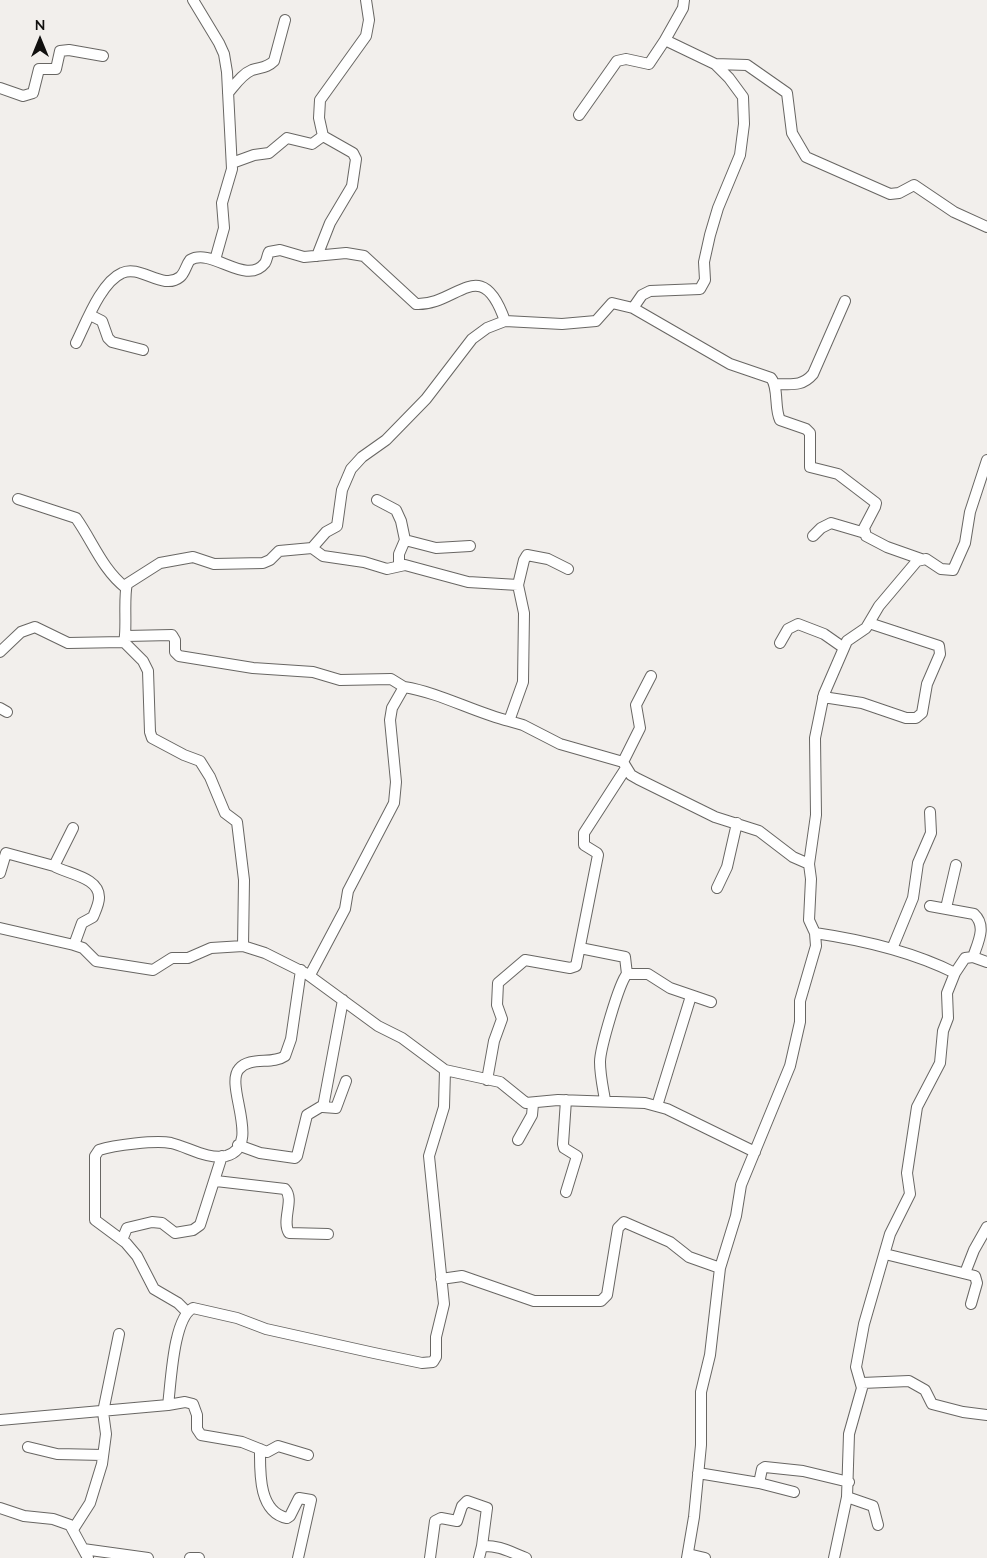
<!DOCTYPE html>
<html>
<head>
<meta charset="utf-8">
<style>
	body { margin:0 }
	#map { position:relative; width:987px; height:1558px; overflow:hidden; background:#f2efec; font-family:Mulish,sans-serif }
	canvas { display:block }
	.north { position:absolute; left:15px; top:15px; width:50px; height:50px; -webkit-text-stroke:4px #f2efec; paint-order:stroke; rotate:0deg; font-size:14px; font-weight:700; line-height:20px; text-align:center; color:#11100f }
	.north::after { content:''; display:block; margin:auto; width:18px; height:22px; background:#11100f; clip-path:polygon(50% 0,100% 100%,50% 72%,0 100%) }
</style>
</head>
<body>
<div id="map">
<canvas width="987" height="1558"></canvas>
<div class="north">N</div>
</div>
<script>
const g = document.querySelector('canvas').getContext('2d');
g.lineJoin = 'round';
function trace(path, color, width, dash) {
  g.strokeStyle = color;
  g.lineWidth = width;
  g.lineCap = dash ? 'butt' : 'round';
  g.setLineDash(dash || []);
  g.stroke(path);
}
const minor = new Path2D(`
	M193 0 219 43 224 54 227 72 232 169 222 203 224 228 215 260
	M715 64 747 65 787 93 792 133 806 157 890 194 899 193 914 185 954 212 987 227
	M0 88 23 96 33 93 39 69H56L60 51 69 50 103 56
	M228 93C235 85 242 74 252 70 261 67 267 68 274 61L285 20
	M579 115 617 61 626 59 649 64 665 40
	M232 163 254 155 269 153 287 138 312 144 323 136
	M317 256 330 223 352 186 356 159 353 153 323 136 319 118 320 100 366 36 369 20 366 0
	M633 308 730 364 771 378C779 388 774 408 780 420L806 429 810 433V467L838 474 876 503 875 507 864 528 866 536 887 547 921 559
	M90 315 102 321 108 338 112 342 143 350
	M76 343C86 323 101 282 122 273 140 264 163 291 180 277 185 273 186 265 190 260 212 247 246 287 265 263 267 260 267 256 269 252L280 250 304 257 346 253 364 256 416 304C457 306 481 252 505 321
	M775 384C791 384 802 387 813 374L845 301
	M18 499 76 518C93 542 102 569 126 588
	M377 500 396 510 401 521 405 540 399 554V565
	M813 536 821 528 831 523 865 533
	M405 540 436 548 470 546
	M518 585 524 560 527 555 548 559 568 569
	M126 636 172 635 175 640V652L179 656 253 668 313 672 340 680 391 679 404 687
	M124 642 143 661 148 671 150 732 152 738 184 755 200 761 210 777 225 813 237 822 244 880 243 946 265 953 307 974 378 1026 402 1038 445 1070 500 1082 526 1103 558 1100 645 1103 667 1109 755 1152
	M780 643 788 629 798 624 824 634 844 648
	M0 652 21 632 35 627 68 643 123 642C128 636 123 598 127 584L160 563 193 557 214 564 263 563 270 560 279 551 312 548 326 532 337 526 342 490 351 469 362 457 386 440 426 399 472 339 487 328 505 321 562 324 596 321 612 303 633 308 642 295 650 291 700 289 705 280 704 262 710 235 718 208 740 155 744 124 743 97 729 78 715 64 665 40 683 8 684 0
	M823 697 862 703 906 718H916L922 713 927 684 940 654 939 646 869 623
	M0 708 7 712
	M509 721 523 725 560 744 623 762 631 775 638 779 715 817 759 831 793 857 809 864
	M623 762 640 728 636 705 651 676
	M54 866C67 874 100 877 99 898 99 904 95 912 93 917L82 923 74 945
	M0 873 6 853 54 866 73 828
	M717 888 727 867 737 823
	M930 906 974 914C987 926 978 942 973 957
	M946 908 956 865
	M0 928 74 945 83 948 96 961 153 970 172 958H188L211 948 243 946
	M815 933C863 940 911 951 955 973
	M580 948 625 957 627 974
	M892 949 913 898 918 863 931 833 930 812
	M310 975 345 909 348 891 394 803 396 782 390 720 392 708 404 687C441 693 473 712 509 721L523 682 524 613 518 585 468 582 405 565 387 569 364 562 323 556 312 548
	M343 1000 323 1107 336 1108 346 1081
	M487 1080 494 1041 502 1019 497 1005 498 983 525 960 570 968 576 966 598 855 597 853 584 845V833L626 768
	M566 1100 563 1144 564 1148 577 1156 566 1192
	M605 1100C603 1088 600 1075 600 1062 600 1049 619 983 627 974H648L670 988 711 1002
	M657 1106 691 996
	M518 1140 532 1115 533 1104
	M238 1145 260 1153 295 1158 297 1156 307 1115 322 1106
	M216 1181 285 1189C295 1200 281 1220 289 1233L328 1234
	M122 1240 127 1228 152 1222 162 1223 175 1233 193 1230 200 1225 222 1156
	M885 1254 975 1276 977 1283 971 1304
	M965 1273 974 1250 987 1227
	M441 1279 462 1276 534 1301H601L607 1295 618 1228 624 1222 670 1242 689 1257 720 1268
	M187 1312 178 1303 154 1289 137 1256 126 1243 95 1220V1156L99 1150C114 1145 156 1140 171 1143 188 1147 208 1160 226 1156 263 1146 224 1086 239 1069 250 1056 272 1065 285 1056L291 1039 301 970
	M862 1383 909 1381 925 1390 932 1404 963 1412 987 1415
	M168 1405 185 1402 193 1404 197 1415V1429L201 1435 242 1442 267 1452 278 1446 308 1455
	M0 1420 168 1405C171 1384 173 1318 193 1308L237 1318 266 1329 374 1353 422 1363 433 1362 436 1357V1337L444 1304 429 1156 444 1107 445 1070
	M28 1447 57 1454 103 1455
	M260 1449C260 1471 258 1512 287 1518L290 1516 299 1498 311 1500 298 1558
	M698 1473 759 1483 794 1492
	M759 1483 762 1469 765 1467 803 1471 849 1482
	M0 1508 24 1516 53 1519 70 1525 88 1558
	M878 1525 873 1506 847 1497 849 1434 862 1388 856 1367 864 1324 890 1234 910 1194 907 1173 917 1107 940 1063 943 1031 948 1018 947 993 955 973 965 958 973 957 987 962
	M74 1528 90 1503 102 1464 106 1434 103 1412 119 1334
	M83 1549 148 1558
	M688 1554 705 1558
	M190 1558H199
	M430 1558 435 1521 441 1518 457 1521 462 1506 467 1501 487 1508 482 1546
	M479 1558 482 1546C499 1545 510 1552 526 1558
	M687 1558 694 1517 701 1445V1392L710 1355 720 1268 736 1216 741 1185 790 1066 800 1022V1001L816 946 815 933 809 920 811 879 809 864 816 815 815 738 824 694 847 641 866 628 879 606 917 561 926 559 941 569 953 570 965 543 970 512 987 460
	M834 1558 847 1497`);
trace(minor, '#686663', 12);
trace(minor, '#fff', 10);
</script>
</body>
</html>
